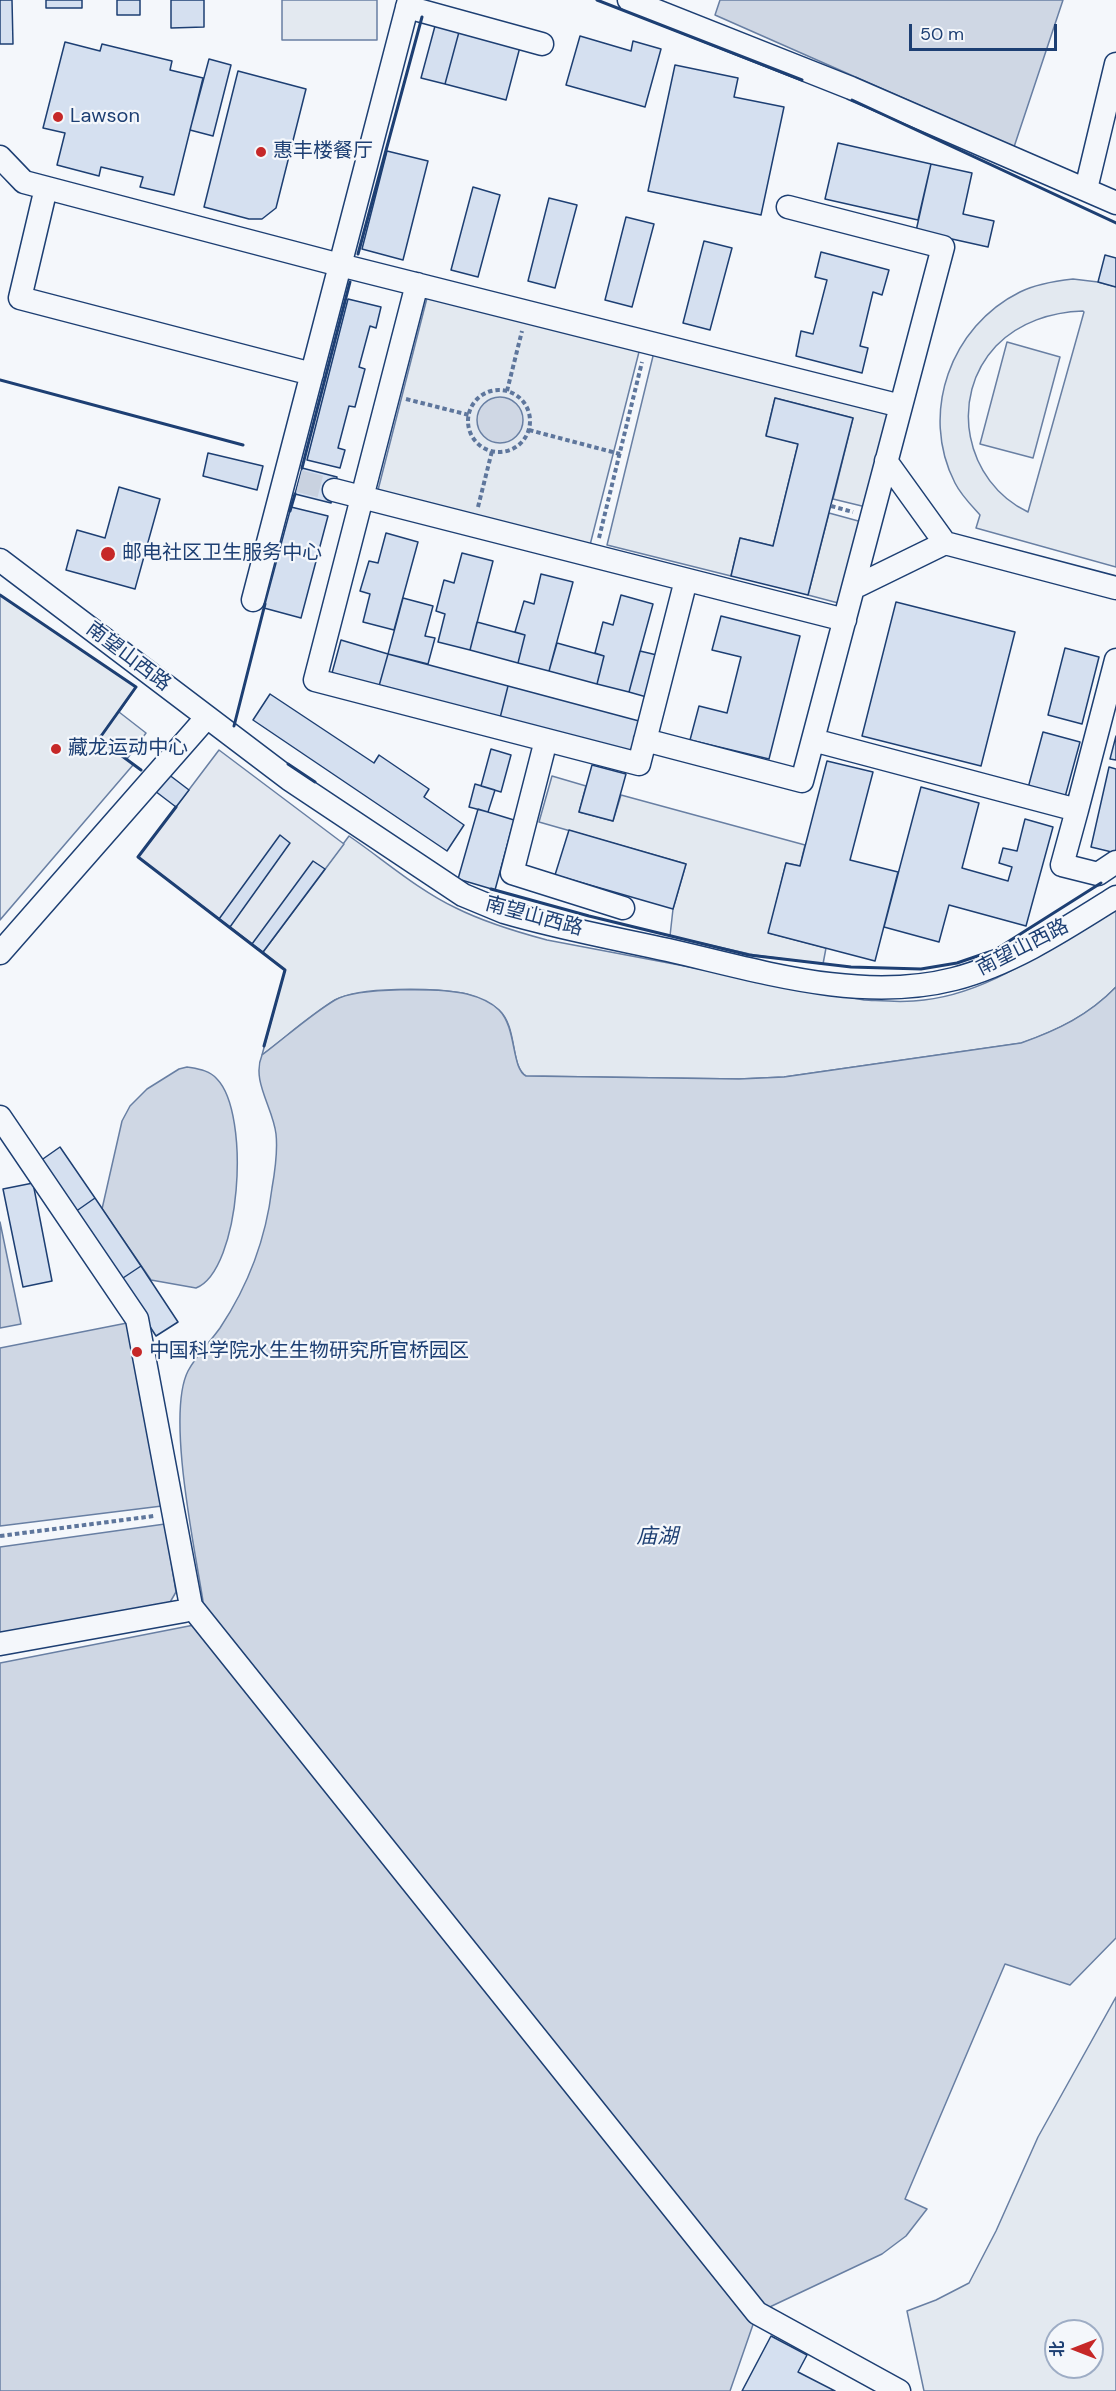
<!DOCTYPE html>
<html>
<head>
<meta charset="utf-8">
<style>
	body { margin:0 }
	#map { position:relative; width:1116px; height:2391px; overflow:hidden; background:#f4f7fb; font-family:"DM Sans","Noto Sans SC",sans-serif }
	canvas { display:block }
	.north { position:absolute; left:1044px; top:2319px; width:60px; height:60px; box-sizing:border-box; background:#f4f7fb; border:2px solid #9eadc5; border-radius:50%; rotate:270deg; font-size:16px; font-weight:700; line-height:24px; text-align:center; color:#1d3f73 }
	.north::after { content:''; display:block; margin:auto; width:21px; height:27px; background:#c62828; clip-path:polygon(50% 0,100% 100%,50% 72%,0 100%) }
	.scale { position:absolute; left:909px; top:24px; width:148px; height:27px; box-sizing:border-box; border:3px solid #1d3f73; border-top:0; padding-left:8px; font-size:18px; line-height:21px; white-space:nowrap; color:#1d3f73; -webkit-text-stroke:4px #f4f7fb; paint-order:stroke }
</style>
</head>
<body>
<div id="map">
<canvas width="1116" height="2391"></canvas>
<div class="north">北</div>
<div class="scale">50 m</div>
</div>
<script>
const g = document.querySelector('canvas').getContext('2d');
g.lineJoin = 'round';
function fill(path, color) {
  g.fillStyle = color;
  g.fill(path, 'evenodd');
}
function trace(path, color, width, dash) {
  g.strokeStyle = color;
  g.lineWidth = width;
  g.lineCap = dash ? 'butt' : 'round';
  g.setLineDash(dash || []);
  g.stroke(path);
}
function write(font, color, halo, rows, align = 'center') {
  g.font = font + ' "DM Sans","Noto Sans SC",sans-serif';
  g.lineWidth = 4.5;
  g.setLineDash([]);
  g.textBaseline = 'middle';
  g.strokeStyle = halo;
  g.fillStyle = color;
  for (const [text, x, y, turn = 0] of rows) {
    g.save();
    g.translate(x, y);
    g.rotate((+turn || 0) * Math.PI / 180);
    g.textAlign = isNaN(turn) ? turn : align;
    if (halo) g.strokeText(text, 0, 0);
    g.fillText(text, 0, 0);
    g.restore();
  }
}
const green = new Path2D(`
	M282 0H377V40H282Z
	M1073 279 1098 282 1116 287V567L976 528 980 515C971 505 961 495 955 483 919 413 951 326 1020 292 1036 284 1055 281 1073 279ZM1083 311 1084 312 1028 512C965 482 948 397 996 346 1019 322 1052 312 1083 311Z
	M428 294 640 348 590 545 378 490Z
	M1007 342 1060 357 1033 458 980 444Z
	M654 352 890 411 866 507 833 499 853 418 775 398 766 435 798 444 773 546 740 538 731 576 607 545Z
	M829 513 862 522 842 604 808 595Z
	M0 595 136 687 119 712 146 733 127 759 133 765 0 920Z
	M552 776 586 786 579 812 613 821 621 795 805 845 800 866 786 863 769 933 826 948 823 964 754 955 670 936 673 909 686 864 539 822Z
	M349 836C384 860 418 890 456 908 484 922 517 932 547 940L864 1000C885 1001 904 1003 924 1000 995 992 1057 942 1116 905V987C1089 1015 1058 1030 1022 1043L784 1077 739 1079 526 1076C510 1067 518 1027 499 1010 491 1003 473 995 462 993 434 988 359 986 335 1000 310 1016 286 1037 262 1055L285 970 263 952Z
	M1116 1997V2391H924L907 2311 936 2300 969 2283 996 2231 1038 2137ZM1056 2331H1092V2367H1056Z`);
const parking = new Path2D(`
	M219 750 344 844 263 952 138 857Z`);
const water = new Path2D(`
	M720 0H1063L1014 147 715 15Z
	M477 420a23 23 0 1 1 46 0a23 23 0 1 1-46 0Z
	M1116 987V1938L1070 1985 1005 1964 905 2199 927 2209 906 2236 882 2254 757 2313 730 2391H0V1663L194 1625 203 1601C195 1550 166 1414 188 1371 196 1356 210 1342 220 1328 248 1286 266 1238 272 1188 275 1171 278 1152 276 1134 273 1107 251 1081 262 1055 286 1037 310 1015 335 1000 358 987 442 988 467 994 479 997 491 1002 499 1010 517 1028 511 1068 526 1076L739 1079 784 1077 1021 1043C1058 1030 1089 1015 1116 987Z
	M187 1067C198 1069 209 1070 217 1079 251 1114 241 1270 196 1288L151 1280 102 1209 122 1121 130 1106 147 1089 179 1069Z
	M0 1222 21 1324 0 1328Z
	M127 1323 162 1506 0 1526V1348Z
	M165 1524 176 1592 169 1604 0 1633V1547Z`);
const building = new Path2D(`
	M0 0H12L13 44H0Z
	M46 0H82V8H46Z
	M117 0H140V15H117Z
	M171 0H204V27L171 28Z
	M435 26 459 32 445 84 421 78Z
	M459 32 520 47 506 100 445 84Z
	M580 36 631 51 633 41 661 49 645 107 566 85Z
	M65 42 100 51 102 44 172 61 170 70 203 78 174 195 140 187 143 177 101 167 99 176 57 165 65 133 43 128Z
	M209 59 231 65 213 136 190 130Z
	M675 65 738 78 734 97 784 107 761 215 648 191Z
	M238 71 306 89 276 208 262 219H249L204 207Z
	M838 143 931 164 918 220 825 199Z
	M387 151 428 161 403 260 362 249Z
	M931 164 972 173 963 214 994 221 988 247 916 231Z
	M473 187 500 195 478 277 451 270Z
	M549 198 577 205 555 288 528 281Z
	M626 217 654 224 632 307 605 300Z
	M704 241 732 248 710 330 683 323Z
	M821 252 889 270 882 295 873 292 860 346 868 348 862 373 796 356 801 331 813 334 827 280 815 277Z
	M1105 255 1116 258V287L1098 282Z
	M348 299 381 307 376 328 370 326 359 367 365 369 355 407 349 406 338 448 345 450 340 468 307 460Z
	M775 398 853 418 808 595 731 576 740 538 773 546 798 444 766 436Z
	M208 453 263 466 257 490 203 476Z
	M302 468 337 477 331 503 295 494Z
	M119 487 160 499 135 589 66 570 77 530 105 538Z
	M291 507 328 516 301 618 264 608Z
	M386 533 418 542 394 630 363 622 370 594 360 591 369 561 378 563Z
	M462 553 493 561 470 650 438 642 445 614 436 611 444 580 454 583Z
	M541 574 573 582 549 671 518 663 525 635 515 632 524 601 534 604Z
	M621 595 653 604 629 692 597 684 604 656 595 653 603 622 613 625Z
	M403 598 433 606 425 636 435 638 428 664 388 654Z
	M896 602 1015 632 981 766 862 736Z
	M721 616 800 636 769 759 690 740 699 706 727 713 741 657 712 650Z
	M477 622 525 635 518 663 470 650Z
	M341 640 388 654 379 686 332 673Z
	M557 643 604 656 597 684 549 671Z
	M1065 648 1099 657 1082 724 1048 715Z
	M640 651 661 656 650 698 629 692Z
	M388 654 508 686 500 718 379 686Z
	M508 686 639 721 631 753 500 718Z
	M270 694 374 763 379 755 429 789 424 797 464 825 447 851 253 720Z
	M1043 732 1080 742 1065 797 1028 788Z
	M1116 736V760L1110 759Z
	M491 749 511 755 501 792 481 786Z
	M827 761 873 772 850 860 898 872 875 961 768 933 786 863 800 866Z
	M592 765 626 774 613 821 579 812Z
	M1109 767 1116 769V853L1091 847Z
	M168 774 189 790 176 807 155 791Z
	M475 784 495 790 488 812 469 807Z
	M921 787 979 803 962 868 1008 881 1012 867 999 863 1003 848 1017 851 1025 819 1053 827 1026 926 949 905 939 942 884 927Z
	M478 809 514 820 495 890 458 879Z
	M569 830 686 864 673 909 555 875Z
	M280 835 290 843 230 927 219 919Z
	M313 861 325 869 263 952 252 944Z
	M60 1147 95 1198 75 1212 40 1161Z
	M33 1183 52 1281 23 1287 3 1189Z
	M95 1198 141 1266 120 1280 75 1212Z
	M141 1266 178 1322 156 1336 120 1280Z
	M771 2336 807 2355 798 2372 835 2391H742Z`);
const minorTunnel = new Path2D(`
	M299 481 334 490`);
const path = new Path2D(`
	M468 421a31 31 0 1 1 62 0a31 31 0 1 1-62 0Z
	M507 391 522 331
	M406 399 469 415
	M529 430 620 454
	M831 506 853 512
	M478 507 492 451
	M599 538 642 362
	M0 1536 154 1516`);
const minor = new Path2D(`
	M629 0 851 88 1116 203
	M407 7 542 44
	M0 157 24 182 340 265 901 406
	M46 188 20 298 312 374
	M1086 189 1116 64
	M417 284 315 680 639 764 686 580
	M886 461 945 543 1116 588
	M334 490 845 620
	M0 560 289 779 463 895 504 912C558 928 613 938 668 950 760 971 860 1003 954 979 1012 964 1065 929 1116 897
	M853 588 945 543
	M253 600 409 0
	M546 740 512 873 623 908
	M645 740 802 781 943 247 788 207
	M813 740 1077 810 1116 660
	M1077 810 1062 865 1098 874 1116 862
	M0 953 207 717
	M0 1117 137 1319 191 1606 757 2313 899 2391
	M0 1644 184 1611 191 1606`);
const wall = new Path2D(`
	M597 0 802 80
	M852 100 1116 223
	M358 254 422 17
	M0 380 243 445
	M302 468 350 282
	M290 511 295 494
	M0 595 136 687 99 739 141 770
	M234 726 265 604
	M288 764 315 782
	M176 807 138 857 285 970 264 1046
	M491 889 589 916 749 955 851 967 921 969 957 963 995 950 1101 883`);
const markers = [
	[58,117,6,"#c62828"],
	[261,152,6,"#c62828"],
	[108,554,8,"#c62828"],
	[56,749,6,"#c62828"],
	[137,1352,6,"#c62828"]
];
const poiNames = [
	["Lawson",70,117],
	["惠丰楼餐厅",273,152],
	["邮电社区卫生服务中心",122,554],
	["藏龙运动中心",68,749],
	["中国科学院水生生物研究所官桥园区",149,1352]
];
const streetNames = [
	["南望山西路",128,657,37],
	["南望山西路",534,917,15],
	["南望山西路",1023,948,-27]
];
const waterNames = [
	["庙湖",657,1537]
];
fill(green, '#e3e9f0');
trace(green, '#687fa3', 1.5);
fill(parking, '#e3e8f0');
trace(parking, '#687fa3', 1.5);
fill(water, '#cfd7e4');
trace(water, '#687fa3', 1.5);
fill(building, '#d5e0f0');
trace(building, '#1d3f73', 1.5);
trace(minorTunnel, '#c9d2e0', 22, [22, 11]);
trace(minor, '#1d3f73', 25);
trace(path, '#5e769c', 4, [4.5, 3]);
trace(minor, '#f4f7fb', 22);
trace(wall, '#1d3f73', 3);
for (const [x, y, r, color] of markers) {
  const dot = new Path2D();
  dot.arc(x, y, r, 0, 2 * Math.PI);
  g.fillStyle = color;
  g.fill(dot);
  trace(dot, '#f4f7fb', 2);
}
write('20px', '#1d3f73', '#f4f7fb', poiNames, 'left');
write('20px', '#1d3f73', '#f4f7fb', streetNames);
write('italic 21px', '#1d3f73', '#f4f7fb', waterNames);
</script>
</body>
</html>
